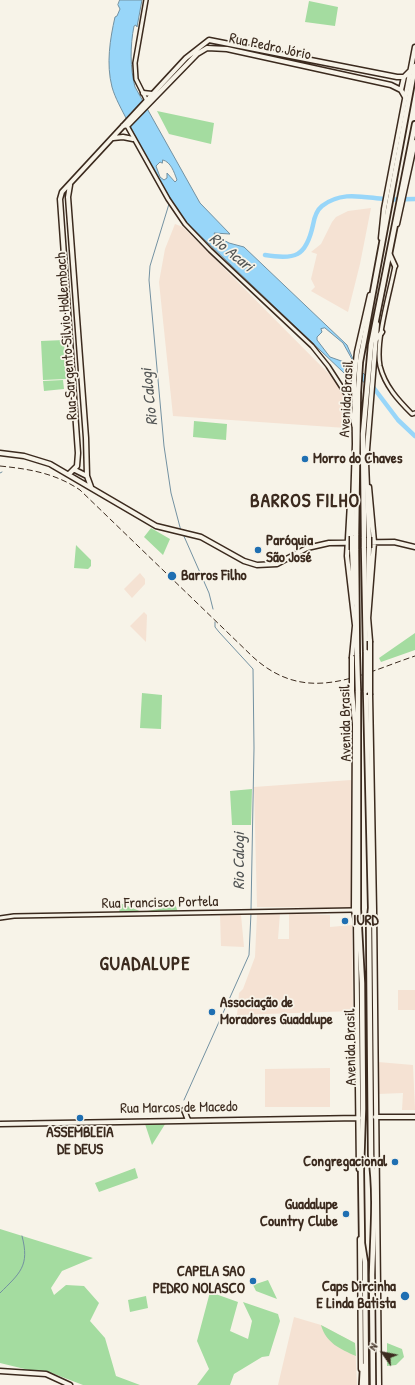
<!DOCTYPE html>
<html>
<head>
<meta charset="utf-8">
<style>
	body { margin:0 }
	#map { position:relative; width:415px; height:1385px; overflow:hidden; background:#f7f3e8; font-family:"Patrick Hand",sans-serif }
	canvas { display:block }
	.north { position:absolute; left:363px; top:1333px; width:40px; height:40px; -webkit-text-stroke:3px #f7f3e8; paint-order:stroke; rotate:303deg; font-size:11px; font-weight:700; line-height:16px; text-align:center; color:#3b2a1e }
	.north::after { content:''; display:block; margin:auto; width:14px; height:18px; background:#3b2a1e; clip-path:polygon(50% 0,100% 100%,50% 72%,0 100%) }
</style>
</head>
<body>
<div id="map">
<canvas width="415" height="1385"></canvas>
<div class="north">N</div>
</div>
<script>
const g = document.querySelector('canvas').getContext('2d');
g.lineJoin = 'round';
function fill(path, color) {
  g.fillStyle = color;
  g.fill(path, 'evenodd');
}
function trace(path, color, width, dash) {
  g.strokeStyle = color;
  g.lineWidth = width;
  g.lineCap = dash ? 'butt' : 'round';
  g.setLineDash(dash || []);
  g.stroke(path);
}
function write(font, color, halo, rows, align = 'center') {
  g.font = font + ' "Patrick Hand",sans-serif';
  g.lineWidth = 3.5;
  g.setLineDash([]);
  g.textBaseline = 'middle';
  g.strokeStyle = halo;
  g.fillStyle = color;
  for (const [text, x, y, turn = 0] of rows) {
    g.save();
    g.translate(x, y);
    g.rotate((+turn || 0) * Math.PI / 180);
    g.textAlign = isNaN(turn) ? turn : align;
    if (halo) g.strokeText(text, 0, 0);
    g.fillText(text, 0, 0);
    g.restore();
  }
}
const built = new Path2D(`
	M371 208 360 264 348 312 311 291 315 287 311 279 317 254 311 252 321 244 332 222 336 217 348 211Z
	M175 224 183 227 339 384 345 393 346 428 173 416 159 282 165 249Z
	M140 573 145 579V584L132 598 124 589Z
	M144 612 147 615 146 642 130 626Z
	M351 780 352 908 257 907 254 787Z
	M280 913 278 939H289V913L330 915V927L352 925 353 1011 237 1015 239 993 243 989 255 957 257 914Z
	M220 915H241L244 947 221 946Z
	M398 990H415V1010H398Z
	M378 1062 413 1065 415 1110H402L403 1093 378 1094Z
	M330 1068V1107H265V1069Z
	M294 1317 321 1325 355 1343 357 1385H278Z`);
const green = new Path2D(`
	M309 1 338 7 335 26 305 22Z
	M157 111 214 123 211 144 169 134Z
	M64 340 66 379 43 380 41 341Z
	M63 380 64 389 44 391 43 381Z
	M194 421 227 424 226 440 193 437Z
	M151 528 170 539 163 555 144 537Z
	M76 545 91 560V566L88 569 74 568Z
	M415 633V650L381 662 379 658Z
	M142 693 162 695 161 729 140 728Z
	M252 789 251 825H232L230 791Z
	M120 903 142 912 170 907 175 904 178 912 119 915Z
	M144 1121H167L152 1145Z
	M135 1168 138 1178 99 1192 95 1183Z
	M0 1229 93 1258 62 1271 51 1288 54 1295 66 1285 84 1286 99 1303 90 1321 105 1338 116 1376 140 1385H83L49 1372 33 1371 0 1363Z
	M268 1280 277 1299 256 1291 253 1285Z
	M210 1292 238 1302 230 1331 248 1339 252 1321 243 1302 278 1314 280 1321 269 1356 262 1357 234 1374 230 1385H197L209 1369 197 1341Z
	M146 1296 148 1308 130 1312 128 1300Z
	M321 1325 355 1343 356 1356C340 1349 326 1343 321 1325Z
	M387 1343 402 1349 404 1357 396 1365 387 1366Z`);
const water = new Path2D(`
	M120 0H142L137 27 136 25 134 26C130 46 130 68 135 87L200 203 230 234 214 233 215 235 229 243 244 247 347 345 356 366 374 384 373 391 352 371 348 370 344 373 185 221C163 189 144 155 127 120 122 110 115 98 112 87 106 64 110 39 115 17L117 16 120 9 118 5ZM163 160C171 162 174 172 177 180L175 182 167 173V178L164 180 160 177 156 166 160 162 162 163ZM325 328 343 343 353 361 347 363 330 357 317 340V337L322 332 321 329Z`);
const stream = new Path2D(`
	M169 204 150 266 149 280 164 446 171 493 181 531
	M0 473 2 472
	M183 534 209 593 213 609
	M215 622V627L219 632 253 669 254 748 251 910
	M184 1100 249 955 251 913
	M0 1293C20 1273 30 1266 22 1236`);
const river = new Path2D(`
	M265 255C295 260 306 257 313 225 314 219 317 210 322 206 341 191 362 197 384 199 394 200 405 199 415 199
	M370 383 398 420 415 436`);
const minor = new Path2D(`
	M146 0 135 63 136 79 147 101
	M126 124 168 199 185 224 210 250 312 346 328 366 348 397 354 426
	M395 266C390 292 375 342 380 366 385 386 398 400 412 414L415 413
	M345 390H350L354 386
	M0 918 14 916 354 910`);
const major = new Path2D(`
	M401 90 404 77
	M143 93 152 94
	M123 126 128 125 197 54 207 48 227 49 391 85 401 90 405 97
	M113 138 123 137 133 139
	M70 185 68 197 86 438 87 476 91 487
	M397 224 415 142
	M381 238 384 209 415 47
	M390 255 395 266
	M375 341 382 332
	M0 453 24 456 50 464 156 526 201 537 244 561 257 565 277 564 307 548 329 543 394 542 415 547
	M75 470 87 476
	M69 474 77 466 78 453 60 199 62 192 186 58 209 40 397 77H404L410 71
	M350 503 347 556 355 625
	M352 536 355 444 354 380 357 352 370 295
	M369 537 366 462 377 324
	M352 550 354 603
	M368 605 369 548
	M368 617 370 641
	M368 619 374 542 369 487
	M352 657 355 626
	M352 691 355 724 354 910 356 921 359 1169
	M370 695 374 910 379 1385
	M184 1110 188 1120
	M375 1117H415
	M0 1124 359 1118
	M360 1239 361 1369
	M0 1371 46 1374 70 1385`);
const highway = new Path2D(`
	M356 535 358 392 360 362 415 66
	M364 538 363 434 371 345 415 124
	M364 547 366 652
	M356 549 357 655
	M358 691V909L362 983 363 1109 361 1171 362 1243 365 1262 366 1385
	M366 691 371 908 369 927 371 1155C377 1195 373 1235 372 1275 372 1311 373 1348 373 1385
	M362 1385 363 1366`);
const rail = new Path2D(`
	M0 466C29 469 55 473 80 490L253 657C307 706 358 675 415 656`);
const majorBridge = new Path2D(`
	M369 537V548
	M352 550V536
	M370 641V695
	M352 657V691`);
const highwayBridge = new Path2D(`
	M364 538V547
	M356 549V535
	M366 652V691
	M357 655 358 691`);
const markers = [
	[305,459,4,"#1f6fb2"],
	[258,550,4,"#1f6fb2"],
	[172,576,5,"#1f6fb2"],
	[345,921,4,"#1f6fb2"],
	[212,1012,4,"#1f6fb2"],
	[80,1118,4,"#1f6fb2"],
	[395,1162,4,"#1f6fb2"],
	[346,1214,4,"#1f6fb2"],
	[253,1281,4,"#1f6fb2"],
	[405,1296,5,"#1f6fb2"]
];
const streetNames = [
	["Rua Pedro Jório",270,47,12],
	["Rua Sargento Silvio Hollembach",67,336,-94],
	["Avenida Brasil",347,399,-87],
	["Avenida Brasil",346,723,-91],
	["Rua Francisco Portela",160,903,-1],
	["Avenida Brasil",351,1047,-91],
	["Rua Marcos de Macedo",179,1108,-1]
];
const poiNames = [
	["Morro do Chaves",313,459],
	["Paróquia",266,541],
	["São José",266,558],
	["Barros Filho",181,576],
	["IURD",353,921],
	["Associação de",220,1003],
	["Moradores Guadalupe",220,1020],
	["ASSEMBLEIA",80,1133,"center"],
	["DE DEUS",80,1150,"center"],
	["Congregacional",387,1162,"right"],
	["Guadalupe",338,1205,"right"],
	["Country Clube",338,1222,"right"],
	["CAPELA SAO",245,1272,"right"],
	["PEDRO NOLASCO",245,1289,"right"],
	["Caps Dircinha",396,1287,"right"],
	["E Linda Batista",396,1304,"right"]
];
const waterNames = [
	["Rio Acari",231,253,39],
	["Rio Calogi",150,397,-96],
	["Rio Calogi",240,861,-90]
];
const districtNames = [
	["BARROS FILHO",305,502],
	["GUADALUPE",145,965]
];
fill(built, '#f5e2d3');
fill(green, '#a4dca0');
fill(water, '#98d6f9');
trace(water, '#7391a1', 1);
trace(stream, '#7391a1', 1);
trace(river, '#98d6f9', 4.5);
trace(minor, '#3b2a1e', 6);
trace(major, '#3b2a1e', 7);
trace(highway, '#3b2a1e', 8);
trace(minor, '#f7f3e8', 3);
trace(major, '#f7f3e8', 4);
trace(highway, '#f7f3e8', 4.5);
trace(rail, '#3b2a1e', 1, [6, 3]);
trace(majorBridge, '#3b2a1e', 7, []);
trace(highwayBridge, '#3b2a1e', 8, []);
trace(majorBridge, '#f7f3e8', 4);
trace(highwayBridge, '#f7f3e8', 4.5);
for (const [x, y, r, color] of markers) {
  const dot = new Path2D();
  dot.arc(x, y, r, 0, 2 * Math.PI);
  g.fillStyle = color;
  g.fill(dot);
  trace(dot, '#f7f3e8', 1.5);
}
write('15px', '#3b2a1e', '#f7f3e8', streetNames);
write('bold 15px', '#3b2a1e', '#f7f3e8', poiNames, 'left');
write('italic 16px', '#525555', '#f7f3e8', waterNames);
g.letterSpacing = '1px';
write('bold 19px', '#3b2a1e', '#f7f3e8', districtNames);
g.letterSpacing = '0px';
</script>
</body>
</html>
